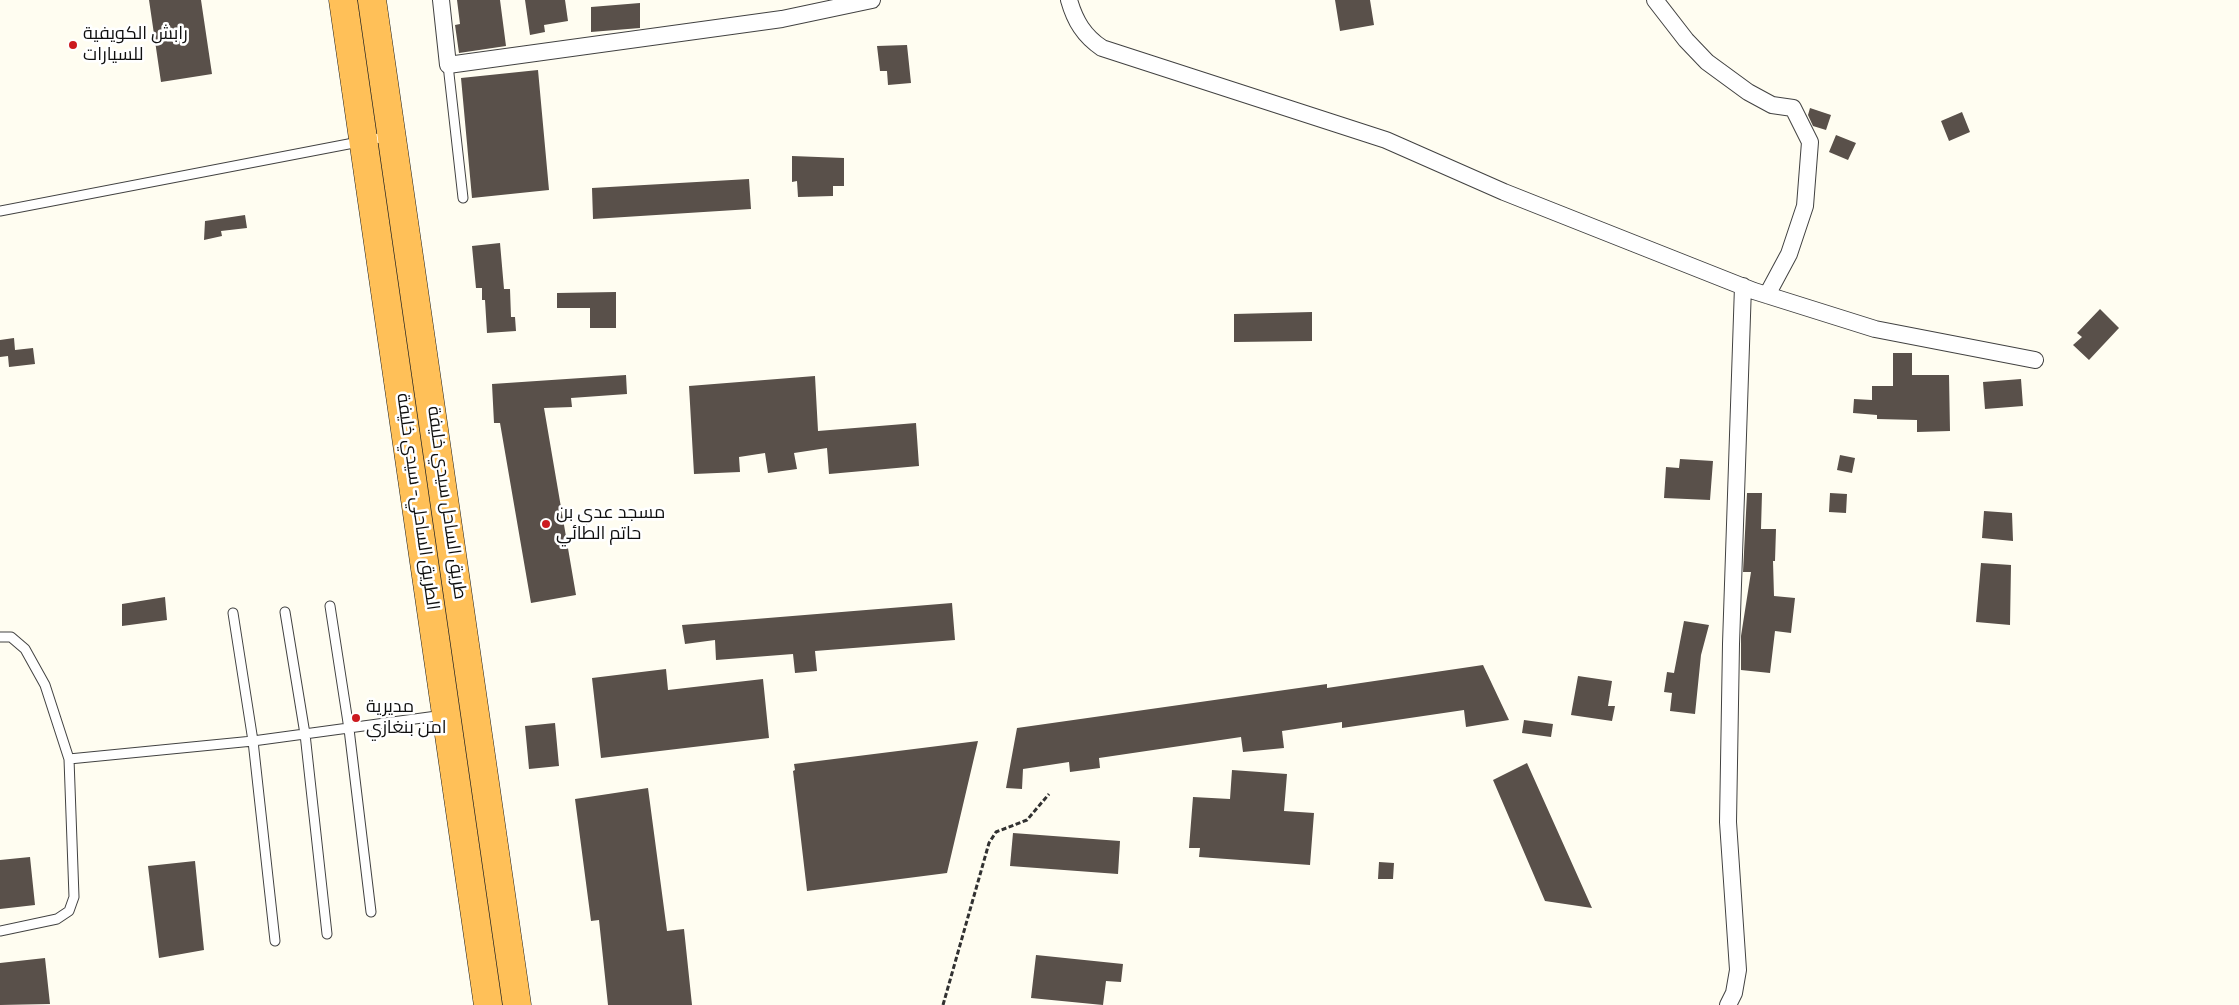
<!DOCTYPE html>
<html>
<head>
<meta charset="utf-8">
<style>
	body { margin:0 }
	canvas { display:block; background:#fffdf1 }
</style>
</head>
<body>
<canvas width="2239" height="1005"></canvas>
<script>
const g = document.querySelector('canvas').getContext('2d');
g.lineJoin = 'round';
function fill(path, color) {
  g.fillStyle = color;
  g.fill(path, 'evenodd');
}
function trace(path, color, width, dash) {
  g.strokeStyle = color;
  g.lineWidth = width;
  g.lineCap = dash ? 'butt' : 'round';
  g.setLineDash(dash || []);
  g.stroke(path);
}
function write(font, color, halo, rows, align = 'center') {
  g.font = font + ' Georgia,Cairo,serif';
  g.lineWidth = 5;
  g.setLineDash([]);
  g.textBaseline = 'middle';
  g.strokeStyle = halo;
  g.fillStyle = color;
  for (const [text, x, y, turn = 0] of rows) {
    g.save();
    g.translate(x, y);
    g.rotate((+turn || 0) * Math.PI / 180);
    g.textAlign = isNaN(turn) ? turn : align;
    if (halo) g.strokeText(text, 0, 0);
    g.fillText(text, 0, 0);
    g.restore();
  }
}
const building = new Path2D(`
	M149 0H201L212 74 161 82Z
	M457 0H500L506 46 459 53 455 25 460 24Z
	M525 0H565L568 21 544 25 545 32 530 35Z
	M1335 0H1370L1374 25 1340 31Z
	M640 3V28L591 32V7Z
	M907 45 911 83 888 85 887 71H880L877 46Z
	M538 70 549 190 472 198 461 78Z
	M1810 108 1831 115 1826 130 1813 126 1808 115Z
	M1962 112 1970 132 1949 141 1941 121Z
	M1836 135 1856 143 1848 160 1829 152Z
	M792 156 844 158V186H833V196L798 197 797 181 792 182Z
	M749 179 751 209 593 219 592 188Z
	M245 215 247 228 221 231 222 236 204 240 205 221Z
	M500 243 504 289H510L511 317H515L516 331 487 333 485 300H482V288H476L472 246Z
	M616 292V328H590V308H557V293Z
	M2100 309 2119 328 2089 360 2073 345 2082 337 2077 333Z
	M1312 312V341L1234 342V314Z
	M14 338 15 350 33 348 35 364 9 367 8 356 0 357V340Z
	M1893 353H1912V375H1949L1950 431 1917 432V420L1877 419V415L1853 413 1854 399 1872 400V386H1893Z
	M626 375 627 394 571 398 572 407 544 408 576 595 531 603 500 423H494L492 384Z
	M815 376 818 431 916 423 919 466 829 474 827 448 794 453 797 469 768 473 765 453 739 457 740 472 694 474 689 386Z
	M2021 379 2023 406 1985 409 1983 382Z
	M1840 455 1855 458 1852 473 1837 470Z
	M1680 459 1713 461 1710 500 1664 498 1666 467 1679 468Z
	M1747 493H1762L1761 529H1776L1775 561H1773L1774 596 1795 598 1791 633 1775 631 1770 673 1741 670V636L1751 572H1743Z
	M1830 493 1847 494 1846 513 1829 512Z
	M1984 511 2012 513 2013 541 1982 538Z
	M1981 563 2011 565 2010 625 1976 622Z
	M165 597 167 620 122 626V604Z
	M952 603 955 640 815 651 817 671 795 673 793 654 716 660 715 640 685 644 682 625Z
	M1684 621 1709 625 1701 655 1695 714 1670 711 1672 693 1664 692 1667 672 1674 673Z
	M1483 665 1509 720 1466 727 1464 710 1342 728V722L1282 731 1284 748 1243 752 1241 737 1099 758 1100 768 1070 772 1069 762 1023 769 1022 789 1006 788 1017 728 1327 684V688Z
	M666 669 668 690 763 679 769 738 601 758 592 678Z
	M1578 676 1612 681 1608 706H1615L1612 721 1571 715Z
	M1524 720 1553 724 1551 737 1522 733Z
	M555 723 559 766 529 769 525 726Z
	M978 741 947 873 807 891 793 771 795 770 794 764Z
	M1527 763 1592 908 1545 901 1493 780Z
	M1232 770 1287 774 1284 811 1314 813 1310 865 1199 857 1200 848H1189L1193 797 1230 799Z
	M648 788 667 931 684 929 692 1005H608L599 920 591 921 575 799Z
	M1013 833 1120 841 1118 874 1010 866Z
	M30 857 35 905 0 909V860Z
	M195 861 204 950 159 958 148 866Z
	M1379 862 1394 863 1393 879H1378Z
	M1036 955 1123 964 1121 982 1106 981 1103 1005 1031 998Z
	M45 958 50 1004 0 1005V963Z`);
const path = new Path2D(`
	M943 1005 989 843 996 832 1027 820 1049 794`);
const service = new Path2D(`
	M448 65 463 198
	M0 211 390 136
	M330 606 349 729 371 912
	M285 612 305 734 327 934
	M233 613 253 741 275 941
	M0 637H11L25 649 45 685 69 759 74 897 69 911 57 919 0 931
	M69 759 253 741 444 715`);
const minor = new Path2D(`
	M441 0 448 65 782 19 872 0
	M1069 0C1075 21 1084 36 1102 48L1386 140 1504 192 1754 291 1875 329 2035 360
	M1655 0 1686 40 1707 62 1748 92 1772 105 1793 108 1810 142 1805 206 1789 254 1767 295
	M1728 1005 1734 993 1738 970 1728 822 1731 644 1743 286`);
const trunk = new Path2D(`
	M343 0 488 1005
	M372 0 517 1005`);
const markers = [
	[73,45,5,"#cc1a1f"],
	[546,524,5,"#cc1a1f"],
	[356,718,5,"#cc1a1f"]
];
const poiNames = [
	["رابش الكويفية",83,35],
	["للسيارات",83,56],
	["مسجد عدي بن",556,514],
	["حاتم الطائي",556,535],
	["مديرية",366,708],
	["امن بنغازي",366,729]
];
const streetNames = [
	["الطريق الساحلي- سيدي خليفة",416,502,82],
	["طريق الساحل سيدي خليفة",445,503,82]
];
fill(building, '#59504a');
trace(service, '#424242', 11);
trace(minor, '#424242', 18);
trace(trunk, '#202020', 29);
trace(path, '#313131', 3, [5, 2.5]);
trace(service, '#fff', 9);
trace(minor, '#fff', 16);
trace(trunk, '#ffc058', 28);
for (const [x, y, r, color] of markers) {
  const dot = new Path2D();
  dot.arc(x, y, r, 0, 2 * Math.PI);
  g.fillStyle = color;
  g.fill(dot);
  trace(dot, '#fff', 2);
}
write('18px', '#0f0f0f', '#fff', poiNames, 'left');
write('18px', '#0f0f0f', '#fff', streetNames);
</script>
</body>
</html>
